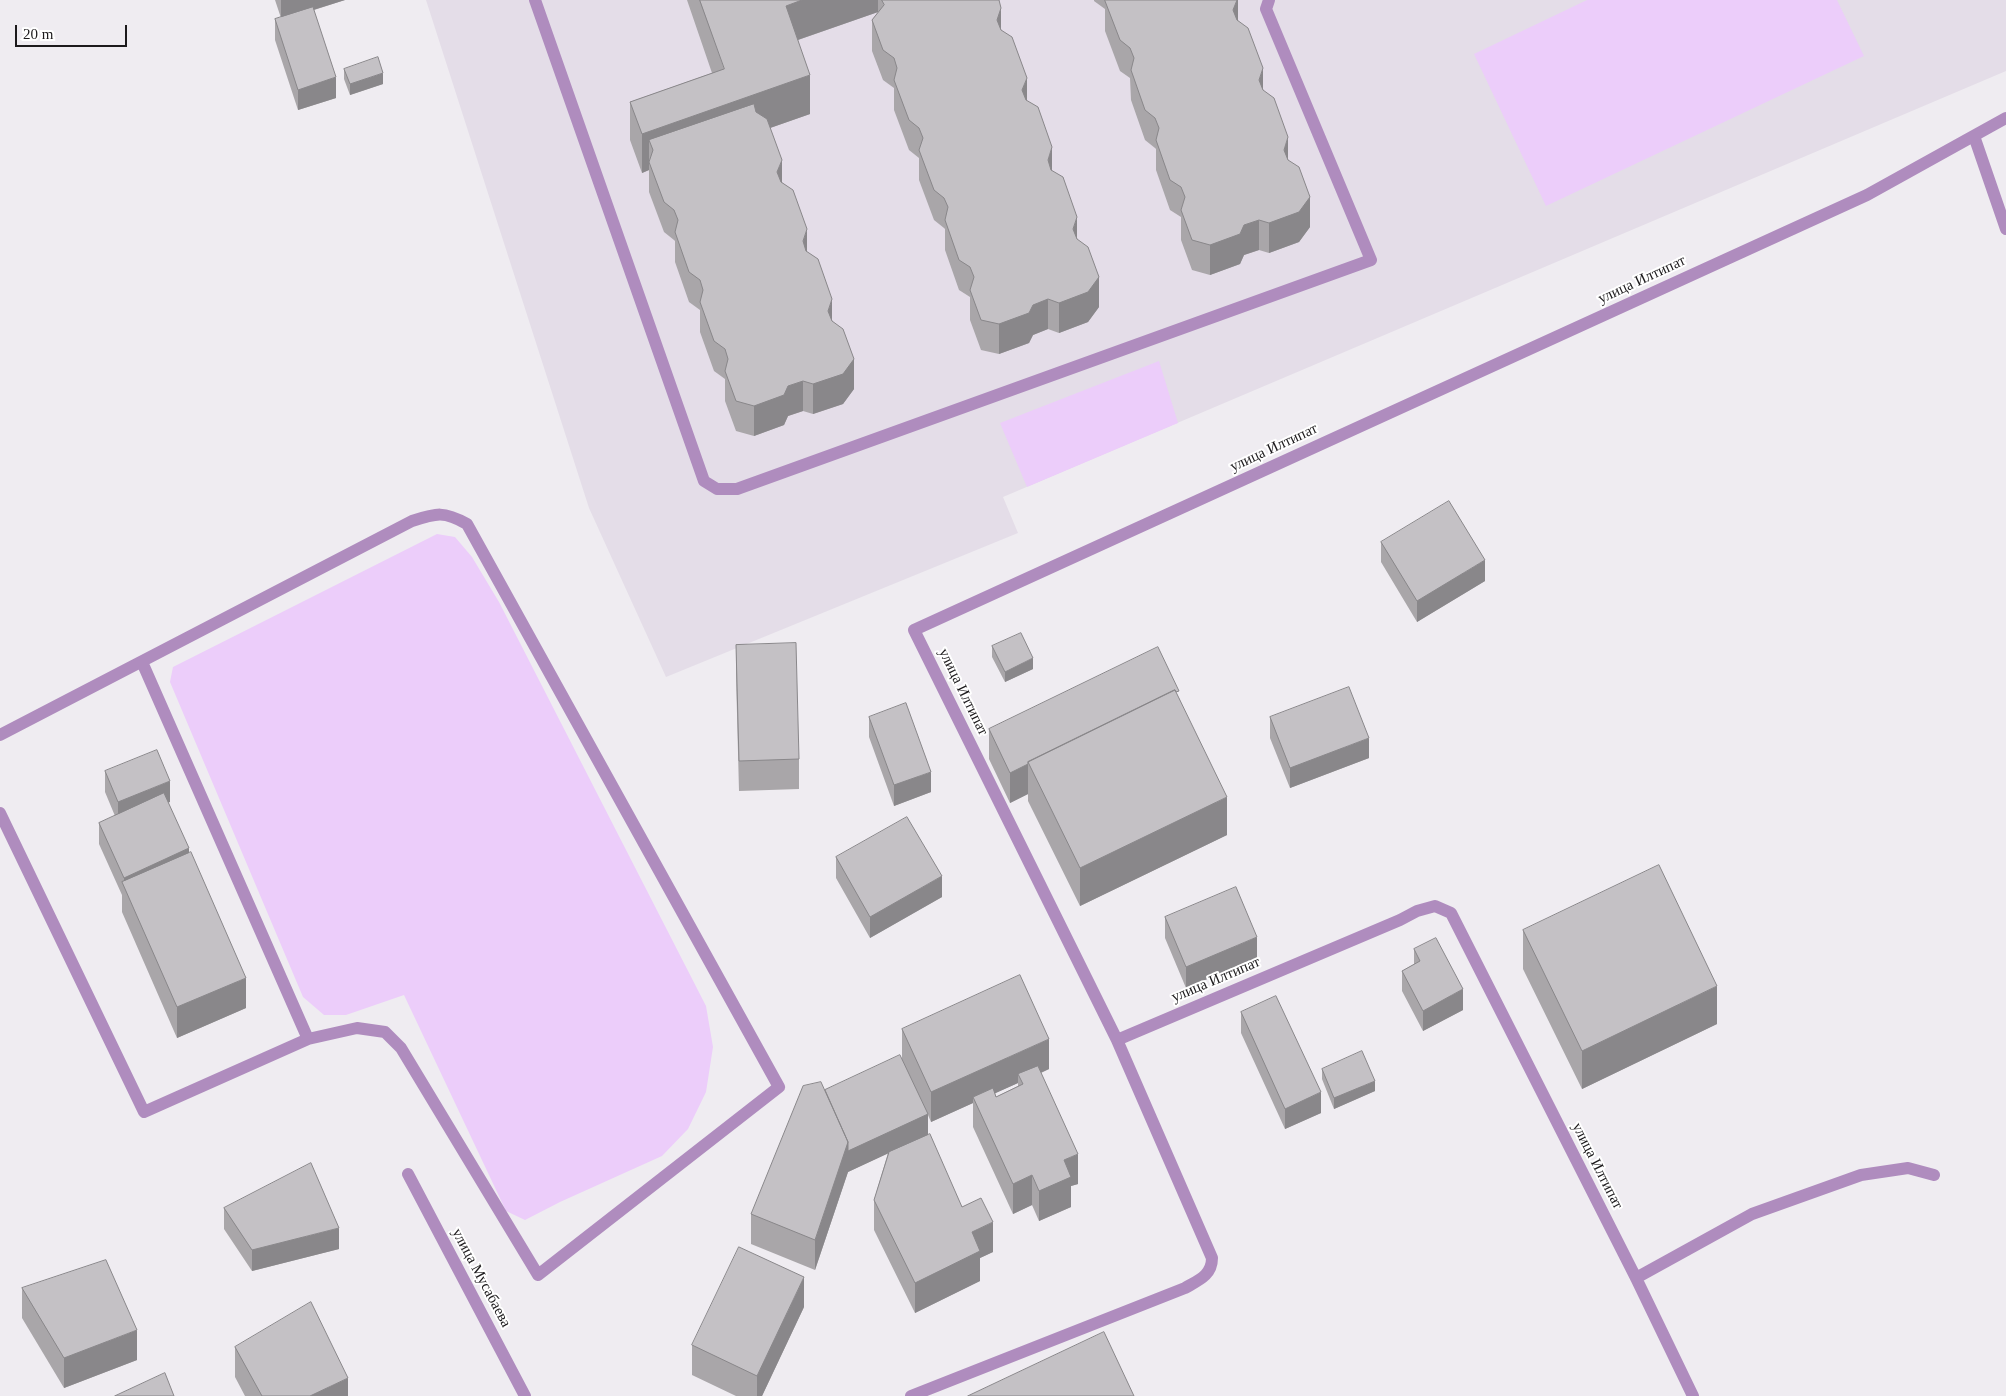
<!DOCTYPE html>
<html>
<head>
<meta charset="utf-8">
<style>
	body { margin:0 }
	#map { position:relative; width:2006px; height:1396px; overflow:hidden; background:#efecf1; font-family:"Times New Roman",serif }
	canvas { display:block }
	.scale { position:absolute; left:15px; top:25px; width:112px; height:22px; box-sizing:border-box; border:2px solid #1c1a1c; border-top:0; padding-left:6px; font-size:15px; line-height:18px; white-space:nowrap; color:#1c1a1c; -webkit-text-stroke:4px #fff; paint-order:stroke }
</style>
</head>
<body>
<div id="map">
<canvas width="2006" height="1396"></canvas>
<div class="scale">20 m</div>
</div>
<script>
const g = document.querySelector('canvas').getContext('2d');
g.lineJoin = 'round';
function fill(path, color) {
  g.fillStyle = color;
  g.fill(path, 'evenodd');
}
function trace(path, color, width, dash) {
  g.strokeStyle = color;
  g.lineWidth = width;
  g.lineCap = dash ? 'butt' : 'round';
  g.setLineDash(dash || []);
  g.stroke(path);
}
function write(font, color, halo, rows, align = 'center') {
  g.font = font + ' "Times New Roman",serif';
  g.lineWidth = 4;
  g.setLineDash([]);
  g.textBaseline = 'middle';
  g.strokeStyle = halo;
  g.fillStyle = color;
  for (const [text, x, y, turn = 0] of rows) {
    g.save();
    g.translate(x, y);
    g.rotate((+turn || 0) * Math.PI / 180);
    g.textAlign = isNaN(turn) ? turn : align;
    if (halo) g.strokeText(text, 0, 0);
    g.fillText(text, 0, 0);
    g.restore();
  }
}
const built = new Path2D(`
	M426 0H2006V71L1003 497 1018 533 666 677 589 508Z`);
const green = new Path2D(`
	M1587 0H1837L1864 56 1546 206 1474 54Z
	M1159 361 1178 423 1027 487 1000 423Z
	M437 534 455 537 472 557 499 602 706 1006 713 1047 706 1092 688 1129 662 1156 560 1202 525 1220 506 1211 404 995 346 1015H324L303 997 170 682 173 667Z`);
const minor = new Path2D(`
	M535 0 704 481 717 489H737L1371 260 1266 9 1269 0
	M1974 136 2006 229
	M142 662 308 1039
	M0 735 412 521C437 513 444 511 467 524L779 1087 538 1275 401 1048 385 1032 357 1028 308 1039 144 1112 0 813
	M408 1174 525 1396
	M1636 1278 1752 1214 1861 1175 1908 1168 1934 1175
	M911 1396 1185 1288C1199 1280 1212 1275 1212 1258L1117 1040
	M1693 1396 1636 1278 1451 913 1435 906 1417 911 1400 920 1117 1040 914 630 1867 195 2006 118`);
const wall = new Path2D(`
	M275 0H345L314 10 336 98 298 110 275 40V19L281 18Z
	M687 0H999L1001 30 1077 239 1099 307 1088 322 1059 333 1048 329 1033 335 1029 343 999 354 981 350 970 320V297L959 290 945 250V229L944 228 934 220 919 180V158L909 150 894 110V88L883 80 872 51V20L878 12 798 40 810 114 770 128 782 182 832 321 854 389 843 404 813 414 803 411 788 416 784 425 754 436 736 431 725 401V379L714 371 700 332V310L689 302 675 262V241L674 240 664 232 649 192V170L642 173 630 140V102L712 73Z
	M1094 0H1238V20L1288 160 1310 227 1299 242 1269 253 1259 250 1244 255 1240 264 1210 275 1192 270 1181 240V217L1170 210 1156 170V149L1155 148 1145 140 1131 100 1130 78 1120 71 1105 31V9L1094 1Z
	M344 69 383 84 350 95 344 79Z
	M1381 542 1485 581 1417 622 1381 562Z
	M736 645 799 759V789L739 791 736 675Z
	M992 646 1033 669 1005 682 992 657Z
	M1179 698 1227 835 1080 906 1028 801V794L1010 803 989 759V729Z
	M869 717 931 792 894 806 869 737Z
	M1270 717 1369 758 1290 788 1270 738Z
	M105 771 170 802H168L189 853 246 1008 177 1038 122 912V895L99 844V823L115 816 105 792Z
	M836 857 942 897 870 938 836 878Z
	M1165 917 1257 958 1186 988 1165 938Z
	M1523 930 1717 1024 1582 1089 1523 969Z
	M1414 949 1463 1010 1423 1031 1402 991V971L1414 964Z
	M1241 1012 1321 1113 1285 1129 1241 1033Z
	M902 1029 1049 1069 1041 1073 1078 1184 1071 1186V1207L1039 1221 1032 1205 1013 1214 973 1127V1103L931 1122 928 1115V1135L962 1207 993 1252 980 1258V1281L915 1313 874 1230V1200L888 1153 848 1172 815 1270 751 1244V1214L825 1090 902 1059ZM1018 1083V1086L996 1097 995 1093Z
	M1322 1069 1375 1091 1334 1109 1322 1079Z
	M224 1208 339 1249 252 1271 224 1229Z
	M22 1288 137 1360 64 1388 22 1318Z
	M804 1307 762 1396H736L692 1375V1345Z
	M235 1347 348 1396H245L235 1377Z`);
const shadedWall = new Path2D(`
	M281 0H345L281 20Z
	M802 0H878V12L786 44V6Z
	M1237 0H1238V28L1233 10Z
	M1001 8V38L997 20Z
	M1263 68V98L1259 80Z
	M383 73V84L350 95V84Z
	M810 75V114L653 169V150L649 140V170L642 173V134Z
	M336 77V98L298 110V90Z
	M1027 78V108L1022 90Z
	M1288 137V167L1284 150Z
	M1052 147V177L1048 160Z
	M782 160V190L777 172Z
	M1310 197V227L1299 242 1269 253V223Z
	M1077 217V247L1073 229Z
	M1259 220V250L1244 255 1240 264 1210 275V245L1244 225Z
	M807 229V259L803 241Z
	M1099 277V307L1088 322 1059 333V303Z
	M832 299V329L828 311Z
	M1048 299V329L1033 335 1029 343 999 354V324L1033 305Z
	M854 359V389L843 404 813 414V384Z
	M803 381V411L788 416 784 425 754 436V406L788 386Z
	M1485 560V581L1417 622V601Z
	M1033 658V669L1005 682V672Z
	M1369 738V758L1290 788V768Z
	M1028 764V794L1010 803V773Z
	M931 772V792L894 806V785Z
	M170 781V802L118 823V802Z
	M1227 797V835L1080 906V868Z
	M189 848V869L124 886V878Z
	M942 876V897L870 938V917Z
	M1257 937V958L1186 988V967Z
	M246 978V1008L177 1038V1007Z
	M1717 986V1024L1582 1089V1051Z
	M1463 989V1010L1423 1031V1011Z
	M1049 1039V1069L1022 1081 1018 1074V1083L976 1102 973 1097V1103L931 1122V1092Z
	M1375 1081V1091L1334 1109V1098Z
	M1321 1092V1113L1285 1129V1109Z
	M928 1114V1135L848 1172 815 1270V1240L848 1142Z
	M1078 1154V1184L1071 1186V1207L1039 1221V1191L1064 1160Z
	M1032 1175V1205L1013 1214V1184Z
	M993 1222V1252L980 1258V1281L915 1313V1283L972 1232Z
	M339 1228V1249L252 1271V1250Z
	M804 1277V1307L762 1396H757V1376Z
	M137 1330V1360L64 1388V1358Z
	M348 1378V1396H310Z`);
const building = new Path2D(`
	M700 0H802L786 6 810 75 642 134 630 102 724 69Z
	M882 0H999L1001 8 997 20 1001 30 1012 37 1027 78 1022 90 1026 100 1038 107 1052 147 1048 160 1051 170 1063 177 1077 217 1073 229 1077 239 1088 247 1099 277 1088 292 1059 303 1048 299 1033 305 1029 313 999 324 981 320 970 290 974 277 970 267 959 260 945 220 948 207 944 198 934 190 919 150 923 138 919 128 909 120 894 80 897 68 894 58 883 50 872 20 884 5Z
	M1105 0H1237L1233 10 1237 20 1248 28 1263 68 1259 80 1263 90 1274 98 1288 137 1284 150 1288 160 1299 167 1310 197 1299 212 1269 223 1259 220 1244 225 1240 234 1210 245 1192 240 1181 210 1185 197 1181 187 1170 180 1156 140 1159 128 1155 118 1145 110 1131 70 1134 58 1130 48 1120 40 1105 1Z
	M313 7 336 77 298 90 275 19Z
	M378 57 383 73 350 84 344 69Z
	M754 104 756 112 767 119 782 160 777 172 781 182 793 190 807 229 803 241 806 251 818 259 832 299 828 311 832 321 843 329 854 359 843 374 813 384 803 381 788 386 784 395 754 406 736 401 725 371 728 359 725 349 714 341 700 302 703 290 700 280 689 272 675 232 678 220 674 210 664 202 649 162 653 150 649 140Z
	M1449 501 1485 560 1417 601 1381 542Z
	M1021 633 1033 658 1005 672 992 646Z
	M796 643 799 759 739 761 736 645Z
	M1158 647 1179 691 1176 692 1175 690 1028 762V764L1010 773 989 729Z
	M1349 687 1369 738 1290 768 1270 717Z
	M1175 690 1227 797 1080 868 1028 762Z
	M906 703 931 772 894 785 869 717Z
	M157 750 170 781 118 802 105 771Z
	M164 793 189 848 124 878 99 823Z
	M907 817 942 876 870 917 836 857Z
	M191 852 246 978 177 1007 122 882Z
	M1659 865 1717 986 1582 1051 1523 930Z
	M1236 887 1257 937 1186 967 1165 917Z
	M1436 938 1463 989 1423 1011 1402 971 1420 961 1414 949Z
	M1020 975 1049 1039 931 1092 902 1029Z
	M1276 996 1321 1092 1285 1109 1241 1012Z
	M1362 1051 1375 1081 1334 1098 1322 1069Z
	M900 1055 928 1114 848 1151V1142L825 1090Z
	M1038 1066 1078 1154 1064 1160 1071 1177 1039 1191 1032 1175 1013 1184 973 1097 993 1088 996 1097 1023 1084 1018 1074Z
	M821 1082 848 1142 815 1240 751 1214 803 1086Z
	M930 1134 962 1207 981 1198 993 1222 972 1232 980 1251 915 1283 874 1200 889 1152Z
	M311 1163 339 1228 252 1250 224 1208Z
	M739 1247 804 1277 757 1376 692 1345Z
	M106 1260 137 1330 64 1358 22 1288Z
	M311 1302 348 1378 310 1396H262L235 1347Z
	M1104 1332 1134 1396H968Z
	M165 1373 174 1396H115Z`);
const streetNames = [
	["улица Илтипат",1642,280,-25],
	["улица Илтипат",1274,448,-25],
	["улица Илтипат",963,692,64],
	["улица Илтипат",1216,980,-23],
	["улица Илтипат",1597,1166,63],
	["улица Мусабаева",481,1278,62]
];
fill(built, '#e4dde8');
fill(green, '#eccdfa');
trace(minor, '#af8cbe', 12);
fill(wall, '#a9a6a9');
fill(shadedWall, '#89878a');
fill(building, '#c4c1c5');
trace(building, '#89878a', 1);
write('15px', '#1c1a1c', '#fff', streetNames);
</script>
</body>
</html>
